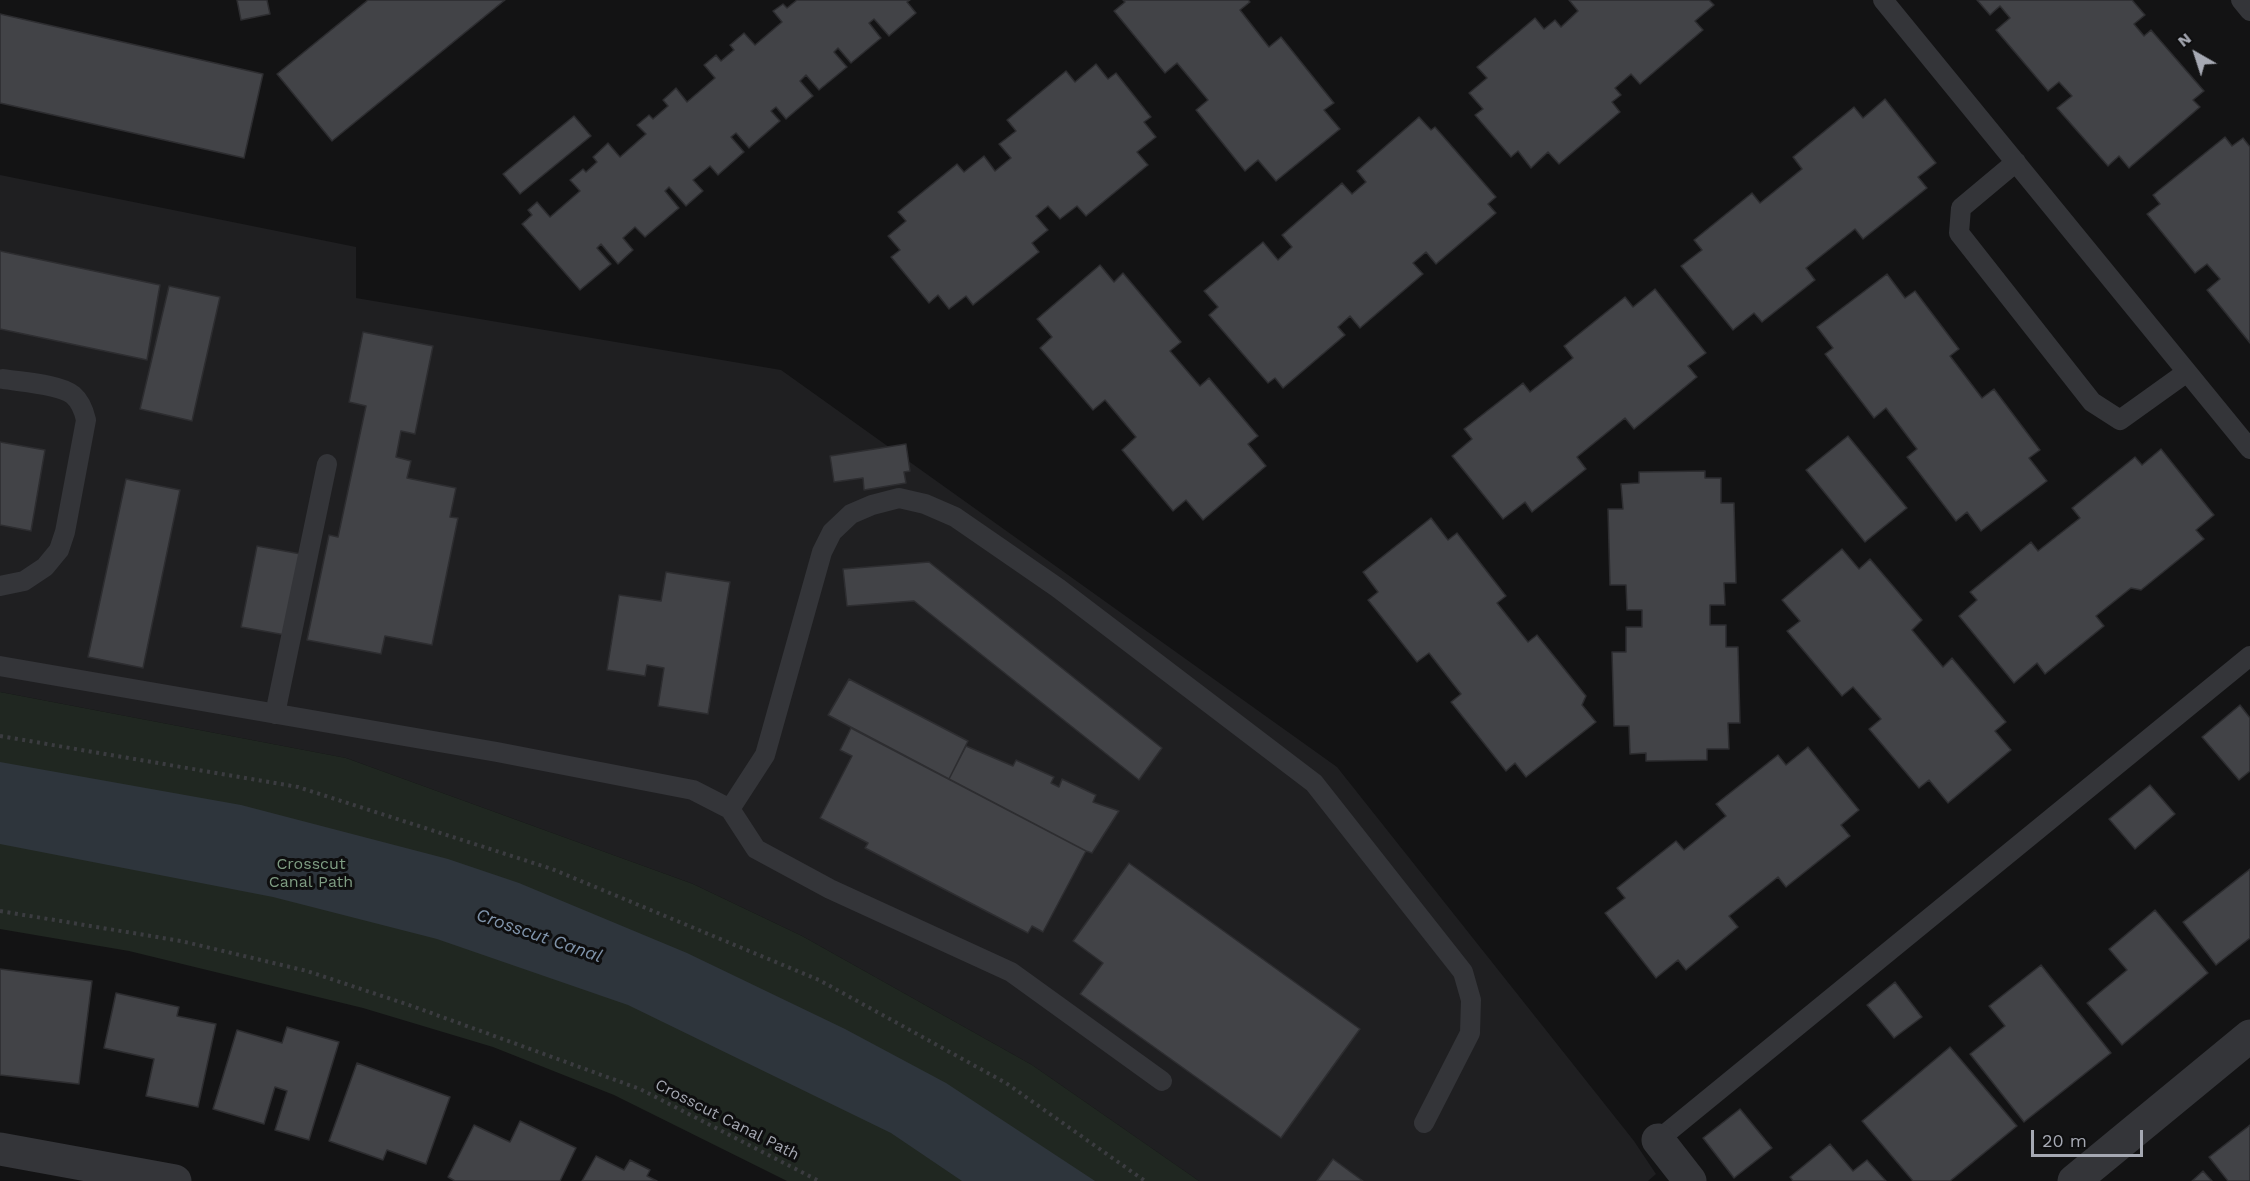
<!DOCTYPE html>
<html>
<head>
<meta charset="utf-8">
<style>
	body { margin:0 }
	#map { position:relative; width:2250px; height:1181px; overflow:hidden; background:#131314; font-family:"Work Sans",sans-serif }
	canvas { display:block }
	.north { position:absolute; left:2166px; top:24px; width:60px; height:60px; -webkit-text-stroke:4px #0e0e0f; paint-order:stroke; rotate:321deg; font-size:16px; font-weight:700; line-height:24px; text-align:center; color:#a6a9b3 }
	.north::after { content:''; display:block; margin:auto; width:21px; height:27px; background:#a6a9b3; clip-path:polygon(50% 0,100% 100%,50% 72%,0 100%) }
	.scale { position:absolute; left:2031px; top:1130px; width:112px; height:27px; box-sizing:border-box; border:3px solid #a6a9b3; border-top:0; padding-left:8px; font-size:18px; line-height:21px; white-space:nowrap; color:#a6a9b3; -webkit-text-stroke:4px #0e0e0f; paint-order:stroke }
</style>
</head>
<body>
<div id="map">
<canvas width="2250" height="1181"></canvas>
<div class="north">N</div>
<div class="scale">20 m</div>
</div>
<script>
const g = document.querySelector('canvas').getContext('2d');
g.lineJoin = 'round';
function fill(path, color) {
  g.fillStyle = color;
  g.fill(path, 'evenodd');
}
function trace(path, color, width, dash) {
  g.strokeStyle = color;
  g.lineWidth = width;
  g.lineCap = dash ? 'butt' : 'round';
  g.setLineDash(dash || []);
  g.stroke(path);
}
function write(font, color, halo, rows, align = 'center') {
  g.font = font + ' "Work Sans",sans-serif';
  g.lineWidth = 6;
  g.setLineDash([]);
  g.textBaseline = 'middle';
  g.strokeStyle = halo;
  g.fillStyle = color;
  for (const [text, x, y, turn = 0] of rows) {
    g.save();
    g.translate(x, y);
    g.rotate((+turn || 0) * Math.PI / 180);
    g.textAlign = isNaN(turn) ? turn : align;
    if (halo) g.strokeText(text, 0, 0);
    g.fillText(text, 0, 0);
    g.restore();
  }
}
const built = new Path2D(`
	M0 175 356 247V298L781 370 1337 767 1634 1141 1656 1174 1648 1181H1199L1032 1065 802 936 693 884 346 758 0 692Z`);
const green = new Path2D(`
	M0 692 346 758 693 884 802 936 1032 1065 1199 1181H787L614 1095 493 1047 363 1008 129 951 0 929Z`);
const water = new Path2D(`
	M0 762 241 805 448 859 519 883 687 953 845 1029 946 1083 1095 1181H962L891 1133 628 1005 437 939 273 897 0 844Z`);
const building = new Path2D(`
	M237 0H267L270 14 241 20Z
	M368 0H505L332 141 277 74Z
	M797 0H910L907 2 916 13 889 36 874 19 869 23 881 38 851 63 838 48 834 52 847 67 819 90 806 75 800 81 813 96 786 119 776 107 771 111 780 121 749 148 736 133 731 137 744 152 718 175 710 166 693 180 703 191 686 206 669 187 665 191 679 208 645 237 635 227 623 238 633 250 618 264 601 244 597 248 611 264 580 290 522 224 532 215 528 210 537 202 550 217 580 191 570 180 583 169 586 172 597 162 593 157 608 143 620 157 646 134 637 125 649 115 653 119 668 106 663 100 676 88 687 102 715 78 704 65 716 55 721 61 734 50 730 45 744 33 755 45 782 22 773 11 783 4 787 8Z
	M1123 0H1248L1250 2 1240 10 1269 47 1281 37 1334 103 1324 110 1340 129 1276 181 1258 160 1245 171 1196 110 1208 100 1177 63 1165 73 1114 11 1125 2Z
	M1569 0H1709L1714 5 1695 21 1703 30 1640 84 1631 74 1615 88 1621 95 1612 102 1620 112 1559 164 1548 152 1531 168 1518 151 1511 157 1475 115 1483 109 1469 93 1487 78 1477 67 1535 18 1544 29 1555 20 1561 27 1578 11Z
	M1977 0H2132L2145 15 2134 24 2144 36 2151 30 2204 91 2193 100 2200 107 2129 168 2119 156 2108 166 2057 108 2072 96 2059 82 2048 91 1996 30 2010 18 2000 6 1990 15Z
	M0 14 263 74 244 158 0 103Z
	M1096 64 1108 79 1116 73 1151 117 1144 122 1156 137 1137 152 1148 165 1086 216 1077 206 1060 219 1048 206 1036 216 1048 230 1032 243 1039 252 973 305 966 296 949 309 938 295 929 303 891 257 900 250 888 236 906 221 898 212 957 164 964 172 984 156 995 171 1011 158 999 144 1016 131 1007 120 1066 71 1075 82Z
	M1885 99 1936 163 1918 177 1927 188 1863 239 1855 229 1806 268 1815 280 1762 322 1754 313 1733 330 1681 266 1702 250 1694 240 1752 193 1760 203 1802 169 1793 157 1854 107 1863 118Z
	M574 116 591 136 520 194 503 174Z
	M1419 117 1431 130 1435 127 1496 197 1488 204 1496 213 1436 264 1426 252 1413 263 1423 274 1360 328 1350 316 1338 327 1345 335 1283 388 1275 378 1268 383 1209 315 1218 307 1204 291 1263 242 1278 260 1292 247 1282 235 1342 183 1352 194 1366 182 1357 171Z
	M2225 137 2232 146 2243 138 2250 147V343L2207 290 2220 279 2207 264 2195 273 2147 214 2160 204 2153 195Z
	M0 251 160 285 147 360 0 329Z
	M1100 265 1114 282 1123 273 1181 342 1170 351 1200 386 1209 378 1258 436 1248 444 1266 466 1203 520 1186 500 1173 511 1122 450 1136 437 1105 400 1093 410 1040 348 1052 337 1037 319Z
	M1887 274 1905 298 1915 291 1959 349 1950 356 1982 398 1994 389 2040 450 2029 458 2047 481 1981 531 1967 512 1956 521 1907 457 1917 449 1886 408 1874 418 1825 354 1833 348 1817 327Z
	M169 286 220 297 192 421 140 409Z
	M1655 289 1706 353 1688 366 1697 377 1634 429 1625 418 1577 457 1586 469 1532 512 1525 502 1503 519 1452 456 1472 439 1464 429 1523 383 1530 392 1573 358 1564 346 1625 297 1633 307Z
	M363 332 433 346 415 434 401 431 396 457 411 461 407 478 456 488 450 517 458 518 432 645 385 636 381 654 307 640 329 535 338 537 366 406 349 402Z
	M1848 436 1907 508 1865 542 1806 470Z
	M0 442 45 450 31 531 0 525Z
	M906 444 910 471 904 472 906 483 864 490 863 478 834 482 830 456Z
	M2161 449 2214 515 2196 530 2204 539 2141 590 2131 588 2096 616 2104 626 2045 674 2037 663 2014 683 1959 616 1977 600 1970 592 2031 542 2038 551 2080 518 2072 508 2135 457 2142 465Z
	M1705 471V478H1721V503H1734L1736 583H1724L1725 605H1710V625H1726V647H1738L1740 723H1728L1729 749H1707V760L1646 761V753L1630 754 1629 726H1614L1612 652H1626V627H1642V610H1627L1626 585H1610L1608 509H1623L1621 484 1639 483V472Z
	M126 479 180 490 143 668 88 657Z
	M1431 518 1448 540 1457 533 1506 596 1497 603 1528 642 1537 635 1586 696 1582 705 1596 722 1526 777 1515 763 1506 771 1451 702 1461 694 1429 653 1417 662 1368 600 1378 592 1363 572Z
	M257 546 301 554 285 635 241 627Z
	M1842 549 1859 569 1870 559 1922 620 1912 630 1943 667 1952 658 2006 722 1995 731 2011 750 1948 803 1929 780 1919 788 1869 729 1881 719 1853 687 1842 696 1787 631 1800 621 1782 600Z
	M929 562 1162 748 1139 780 914 601 847 606 843 569Z
	M666 572 730 582 708 714 658 706 664 668 647 665 645 676 607 670 619 595 661 601Z
	M849 679 968 741 949 779 828 715Z
	M2240 705 2250 718V771L2239 780 2202 737Z
	M851 728 1086 851 1043 932 1032 926 1028 933 865 848 868 843 820 818 852 756 840 750Z
	M966 746 1013 766 1016 760 1054 777 1051 783 1059 787 1062 779 1096 795 1093 802 1119 811 1092 853 1086 851 949 779Z
	M1808 747 1859 810 1841 825 1850 836 1786 887 1778 877 1729 916 1738 927 1686 970 1678 960 1656 978 1605 913 1625 898 1617 888 1676 841 1684 850 1726 816 1716 804 1778 755 1786 765Z
	M2150 785 2175 814 2135 849 2109 819Z
	M1129 863 1360 1029 1281 1138 1080 994 1103 963 1073 941Z
	M2250 869V938L2216 965 2183 922Z
	M2155 910 2208 973 2122 1045 2087 1003 2127 970 2109 949Z
	M2041 965 2111 1053 2024 1122 1970 1054 2005 1026 1989 1006Z
	M0 969 92 981 79 1084 0 1075Z
	M1895 982 1922 1017 1894 1038 1867 1005Z
	M116 993 179 1007 177 1016 216 1024 198 1107 146 1096 154 1059 104 1048Z
	M287 1027 339 1042 309 1140 275 1130 287 1091 275 1087 264 1124 213 1109 237 1030 282 1043Z
	M1950 1047 2017 1126 1950 1181H1913L1862 1121Z
	M357 1063 450 1097 426 1164 387 1150 383 1160 329 1141Z
	M1740 1109 1772 1148 1734 1178 1703 1138Z
	M520 1121 576 1148 560 1181H455L448 1177 474 1125 510 1142Z
	M2250 1125V1181H2228L2209 1157Z
	M1830 1144 1853 1171 1867 1160 1886 1181H1793L1790 1177Z
	M596 1156 624 1170 630 1160 650 1170 647 1176 657 1181H582Z
	M1333 1159 1363 1181H1317Z
	M2203 1171 2212 1181H2192Z`);
const path = new Path2D(`
	M0 736 298 787 552 869 819 980 1006 1083 1145 1181
	M0 911 181 941 307 971 412 1006 640 1089 819 1181`);
const service = new Path2D(`
	M1883 0 2250 449
	M2241 0 2250 11
	M2016 162 1961 208 1959 233 2092 402 2120 420 2187 372
	M0 586 24 581 45 567 59 550 65 532 86 420C84 411 80 401 73 395 60 384 21 382 3 379
	M0 666 497 752 693 790 730 809 756 849 830 889 1011 972 1162 1081
	M275 714 327 464
	M730 809 765 755 822 552 832 532 851 514 872 505 899 498 925 504 955 517 1058 588 1314 783 1463 972 1471 1000 1470 1033 1424 1123
	M1658 1140 2250 656`);
const minor = new Path2D(`
	M1658 1140 1690 1181
	M0 1149 175 1181
	M2074 1181 2250 1036`);
const parkNames = [
	["Crosscut",311,864],
	["Canal Path",311,882]
];
const streetNames = [
	["Crosscut Canal Path",727,1120,27]
];
const waterNames = [
	["Crosscut Canal",539,936,19]
];
fill(built, '#1f1f21');
fill(green, '#202721');
fill(water, '#2e353c');
fill(building, '#424347');
trace(building, '#2d2d30', 1.5);
trace(path, '#3b3c40', 4, [3, 4.5]);
trace(service, '#343539', 20);
trace(minor, '#343539', 33);
write('16px', '#7f9d83', '#0e0e0f', parkNames);
write('16px', '#a6a9b3', '#0e0e0f', streetNames);
write('italic 18px', '#8094ab', '#0e0e0f', waterNames);
</script>
</body>
</html>
